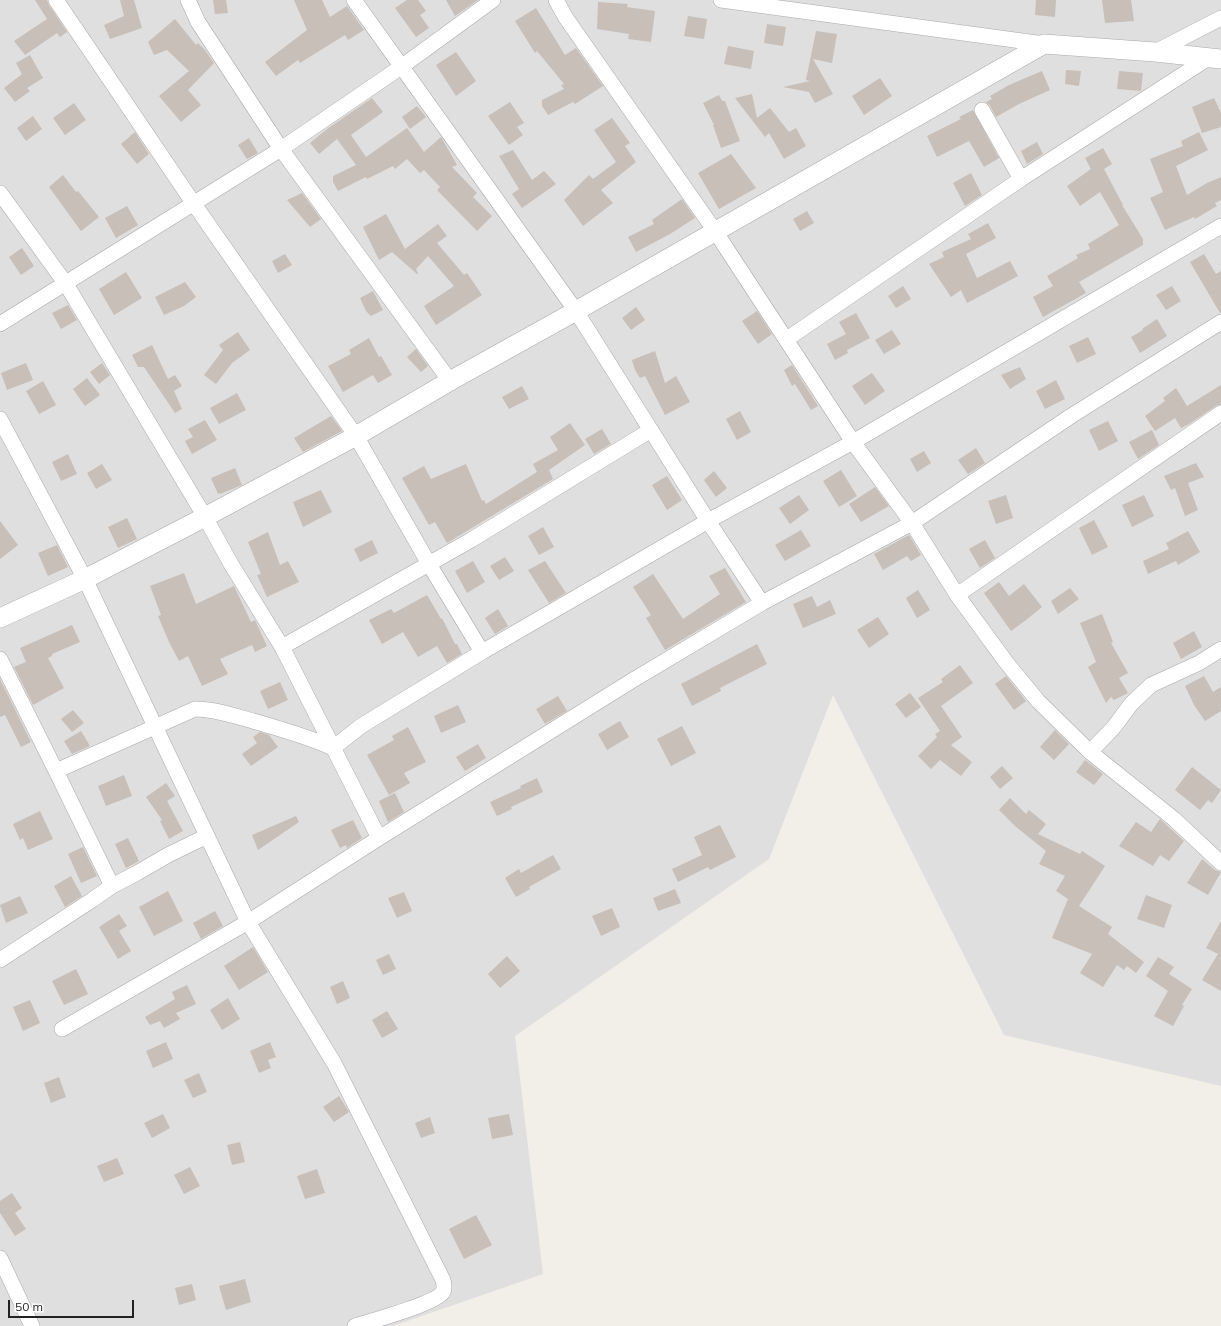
<!DOCTYPE html>
<html>
<head>
<meta charset="utf-8">
<style>
	body { margin:0 }
	#map { position:relative; width:1221px; height:1326px; overflow:hidden; background:#f2efe9; font-family:Mulish,sans-serif }
	canvas { display:block }
	.scale { position:absolute; left:8px; top:1300px; width:126px; height:18px; box-sizing:border-box; border:2px solid #222; border-top:0; padding-left:5px; font-size:12px; line-height:14px; white-space:nowrap; color:#222; -webkit-text-stroke:3px #fff; paint-order:stroke }
</style>
</head>
<body>
<div id="map">
<canvas width="1221" height="1326"></canvas>
<div class="scale">50 m</div>
</div>
<script>
const g = document.querySelector('canvas').getContext('2d');
g.lineJoin = 'round';
function fill(path, color) {
  g.fillStyle = color;
  g.fill(path, 'evenodd');
}
function trace(path, color, width, dash) {
  g.strokeStyle = color;
  g.lineWidth = width;
  g.lineCap = dash ? 'butt' : 'round';
  g.setLineDash(dash || []);
  g.stroke(path);
}
const residential = new Path2D(`
	M0 0H1221V1086L1004 1035 833 695 769 859 515 1036 543 1274 393 1326H0Z`);
const building = new Path2D(`
	M35 0H47L49 5 67 32 60 37 57 33 25 55 14 41 47 19Z
	M120 0H134L142 28 110 39 104 25 124 16Z
	M213 0H226L228 13 215 14Z
	M294 0H322L330 17 347 6 364 30 348 40 345 35 300 63 298 60 276 76 265 62 307 30Z
	M407 0H418L426 11 420 15 429 28 416 37 395 8Z
	M446 0H478L455 16Z
	M1036 0H1056L1055 17 1035 15Z
	M1102 0H1131L1134 21 1105 23Z
	M598 2 628 4 627 7 655 11 651 42 628 39 629 34 597 29Z
	M536 8 565 55 576 48 603 86 575 104 573 102 548 115 542 106V100L564 89 561 85 564 84 537 51 535 53 515 21Z
	M688 16 707 19 704 39 684 36Z
	M175 19 196 45 198 43 205 50 214 63 188 90 201 105 181 122 159 96 189 71 167 50 154 55 148 42Z
	M767 24 786 27 783 46 764 43Z
	M816 31 837 34 832 63 813 59 833 94 815 103 809 92 783 87 810 81 806 80Z
	M728 46 754 51 751 69 724 64Z
	M456 52 476 81 456 96 436 65Z
	M30 55 43 78 27 88 30 91 15 102 4 88 22 74 16 63Z
	M1066 70 1081 71 1079 86 1065 84Z
	M1042 71 1050 90 1019 104 996 117 990 106 986 102 992 99 990 96 1009 85Z
	M1119 71 1143 73 1141 91 1117 89Z
	M880 78 892 96 864 115 852 96Z
	M752 94 757 118 770 108 789 132 796 128 806 146 784 159 769 133 765 137 735 98Z
	M719 95 722 101H725L740 141 721 148 713 125H714L703 103Z
	M372 98 383 112 351 135 366 157 407 128 424 152 441 137 457 165 452 167 477 193 473 197 492 216 477 231 437 190 440 187 424 170 420 173 407 159 395 169 393 166 367 179 366 177 338 191 333 182V176L356 165 337 139 319 154 310 143 327 129Z
	M1214 98 1221 113V127L1202 133 1192 107Z
	M510 102 524 123 517 127 523 135 509 145 488 116Z
	M74 103 86 120 65 135 53 118Z
	M417 106 426 117 410 129 402 117Z
	M973 110 999 158 984 167 969 141 937 157 927 136 961 119 959 117Z
	M33 116 42 129 26 141 17 128Z
	M612 118 630 143 625 146 636 162 601 190 613 203 583 226 564 200 589 175 593 179 616 162 594 130Z
	M135 132 149 154 137 164 121 144Z
	M1199 132 1208 150 1176 166 1187 195 1207 183 1221 177V200L1215 203 1217 206 1195 219 1194 217 1165 230 1150 198 1163 192 1150 159 1183 146 1181 141Z
	M249 138 258 153 247 159 238 145Z
	M1037 142 1043 154 1027 164 1021 151Z
	M1103 148 1112 164 1104 169 1123 205H1122L1143 239V245L1079 282 1086 293 1043 317 1033 297 1053 286 1047 276 1078 258 1076 255 1090 249 1088 244 1119 225 1100 192 1080 206 1067 186 1091 169 1085 158Z
	M513 150 532 180 544 171 556 184 522 208 512 194 519 189 499 156Z
	M731 154 756 188 719 209 698 173Z
	M971 173 982 195 965 206 953 183Z
	M63 175 76 192 78 191 99 217 81 231 49 187Z
	M302 193 321 219 310 227 287 200Z
	M682 199 695 218 670 234 636 252 628 237 654 224 652 220Z
	M127 206 138 225 116 238 105 218Z
	M807 211 814 223 800 231 793 219Z
	M386 214 405 249 438 224 447 236 437 243 464 275 467 273 482 295 436 325 424 306 454 286 428 256 416 269 418 273 417 274 392 252 379 260 363 227Z
	M988 223 996 238 966 254 977 278 1010 261 1018 276 967 303 961 290 951 297 929 264 944 257 942 252 971 239 968 234Z
	M22 248 34 266 21 275 9 257Z
	M285 254 292 265 278 273 272 261Z
	M1204 254 1216 274 1221 271V313H1220L1190 262Z
	M126 272 142 298 114 315 99 289Z
	M185 282 196 297 184 306 164 315 155 297Z
	M903 286 911 299 896 308 888 296Z
	M1172 286 1181 301 1166 310 1156 295Z
	M373 291 383 310 371 316 366 311 360 298Z
	M68 305 77 320 61 329 52 313Z
	M636 307 645 320 631 330 622 318Z
	M757 311 772 334 758 344 742 321Z
	M856 313 870 338 847 350 848 353 835 360 827 344 846 334 839 322Z
	M1157 319 1167 336 1140 353 1131 337 1143 330 1142 329Z
	M892 330 901 344 884 354 875 340Z
	M238 332 250 350 232 363 216 384 204 375 223 350 219 345Z
	M1088 337 1096 354 1077 363 1069 346Z
	M369 338 379 357 381 356 392 375 378 383 373 375 343 392 328 366 351 354 349 350Z
	M152 345 168 379 175 375 182 386 174 391 182 409 175 413 144 367H138L132 355Z
	M416 349 428 366 421 372 407 357Z
	M655 351 665 383 676 376 690 402 665 415 645 376 640 378 635 370 632 360Z
	M26 363 33 380 7 390 1 373Z
	M102 363 110 375 99 384 90 372Z
	M792 365 818 406 811 410 795 384 792 386 784 370Z
	M1020 367 1026 379 1010 389 1001 375Z
	M872 373 885 391 865 405 852 386Z
	M87 378 100 395 85 406 73 389Z
	M1056 380 1065 399 1045 409 1036 391Z
	M43 381 56 405 39 414 26 391Z
	M1221 385V404L1216 406 1189 424 1181 428 1175 418 1155 431 1145 416 1165 401 1163 398 1176 388 1187 406Z
	M522 386 529 399 509 409 502 397Z
	M237 393 246 410 219 424 210 408Z
	M740 411 751 432 737 440 726 419Z
	M331 416 342 431 303 452 294 438Z
	M205 420 217 440 192 454 185 441 193 437 188 429Z
	M1108 421 1118 441 1099 451 1089 430Z
	M570 423 585 445 549 470 553 479 447 543 435 522 429 525 402 478 424 466 431 479 466 464 482 501 484 500 486 504 537 472 533 464 558 450 550 437Z
	M602 429 611 444 594 454 585 439Z
	M1152 430 1159 445 1138 459 1129 442Z
	M976 448 985 463 968 474 958 460Z
	M924 451 931 463 917 472 910 459Z
	M68 454 77 474 61 481 52 462Z
	M1196 463 1204 477 1188 483 1198 510 1185 516 1175 488 1171 490 1164 476Z
	M102 464 112 480 96 489 87 473Z
	M235 468 242 485 220 494V493L218 494 211 478Z
	M841 470 857 496 839 507 823 481Z
	M714 471 727 488 716 497 704 480Z
	M667 476 682 500 667 510 652 485Z
	M875 487 889 506 861 522 849 504Z
	M321 490 332 512 303 527 293 502Z
	M799 495 809 510 790 524 779 508Z
	M1006 495 1013 518 996 524 988 501Z
	M1144 495 1154 516 1132 527 1122 505Z
	M127 518 137 539 118 548 108 527Z
	M1094 520 1108 547 1092 555 1079 528Z
	M0 521 18 545 0 559Z
	M543 527 554 547 539 555 528 536Z
	M801 530 811 546 785 561 775 545Z
	M1188 531 1200 552 1178 565 1176 561 1148 574 1143 561 1169 549 1166 543Z
	M268 532 280 565 288 561 299 582 267 597 257 575 261 574 248 542Z
	M909 535 921 555 911 561 907 556 883 570 874 554Z
	M372 540 378 553 360 562 354 549Z
	M985 540 995 558 980 568 969 549Z
	M57 545 68 567 48 576 38 553Z
	M505 557 514 571 499 580 490 566Z
	M473 561 485 582 467 593 455 571Z
	M545 561 566 593 549 603 528 570Z
	M725 568 746 602 665 650 646 618 651 615 633 587 653 574 683 619 720 594 709 576Z
	M184 573 196 604 234 586 251 622 255 620 267 646 255 652 252 645 220 659 228 674 202 686 188 656 179 661 169 642 158 616 161 615 150 586Z
	M999 582 1009 596 1024 584 1042 607 1026 620 1011 631 984 593Z
	M1070 588 1079 599 1058 614 1051 601Z
	M918 590 930 610 917 618 906 598Z
	M427 595 441 619 442 618 455 644H457L462 654 447 663 437 646 418 657 403 632 382 644 369 620 391 609 394 613Z
	M812 596 817 607 830 600 836 614 803 628 793 604Z
	M498 609 508 626 495 634 485 618Z
	M1102 614 1113 642 1111 643 1128 673 1119 678 1128 693 1114 700 1111 697 1106 703 1088 667 1096 662 1080 623Z
	M878 617 889 634 869 648 857 630Z
	M72 625 80 642 52 654V656L48 658 64 688 33 705 14 667 26 662 20 648Z
	M1194 631 1202 647 1181 659 1173 643Z
	M757 644 767 664 720 688 721 691 692 706 681 684Z
	M960 665 973 683 941 706 962 737 951 745 972 762 961 776 940 760 931 769 918 756 937 737 935 734 940 731 918 698 943 682 941 679Z
	M1006 676 1026 701 1014 710 995 684Z
	M1204 676 1213 692 1221 687V711L1205 721 1194 705 1185 686Z
	M0 679 31 742 21 747 5 715 0 717Z
	M280 682 288 700 268 709 260 691Z
	M910 693 921 707 906 718 895 704Z
	M558 696 567 711 545 724 536 709Z
	M458 705 466 722 441 733 434 716Z
	M73 710 84 723 72 732 61 719Z
	M620 721 629 737 607 750 598 734Z
	M682 726 696 753 671 766 657 739Z
	M408 727 426 762 404 773 410 783 389 795 367 755 394 740 392 736Z
	M1055 730 1069 744 1054 760 1040 747Z
	M81 731 90 746 72 754 64 741Z
	M260 732 269 735 278 747 251 766 242 754 257 743 253 737Z
	M478 744 486 758 465 771 456 757Z
	M1085 760 1103 774 1094 785 1076 772Z
	M1002 766 1013 778 1000 789 990 777Z
	M1192 767 1221 790 1212 803 1208 800 1200 810 1175 790Z
	M124 775 132 796 106 806 98 786Z
	M537 778 543 792 511 807 512 809 497 816 490 802 521 788 520 786Z
	M166 783 175 796 167 801 183 831 169 839 160 821 162 820 146 797Z
	M395 793 404 812 388 822 379 801Z
	M1010 798 1026 814 1029 810 1046 824 1038 834 1080 854 1082 851 1105 866 1079 906 1112 927 1108 934 1144 962 1136 973 1127 966 1124 970 1117 965 1103 987 1080 973 1092 954 1052 938 1068 899 1056 891 1065 876 1039 864 1046 851 1015 826 999 810Z
	M40 811 53 839 28 850 23 838 20 840 13 824Z
	M296 816 299 822 258 850 252 835Z
	M1160 819 1184 841 1169 861 1160 855 1153 866 1119 846 1136 822 1151 832Z
	M353 820 362 838 347 848 346 845 340 848 331 830Z
	M720 825 736 857 710 870 708 867 678 882 672 869 702 855 694 837Z
	M128 838 139 861 126 868 115 844Z
	M83 847 97 876 81 883 68 854Z
	M553 855 561 869 529 887 530 889 516 897 505 878 519 869 521 873Z
	M1202 859 1215 870 1221 872 1208 895 1187 883Z
	M71 876 82 896 65 907 54 886Z
	M675 889 681 903 658 911 653 898Z
	M168 891 183 921 154 936 139 907Z
	M404 892 412 911 397 918 388 898Z
	M1146 895 1172 905 1164 928 1137 919Z
	M20 896 28 913 6 923 0 905Z
	M612 908 620 927 601 936 592 916Z
	M215 911 223 926 201 939 193 923Z
	M119 914 127 926 119 931 131 951 118 959 99 927Z
	M1221 921V991L1202 980 1218 954 1206 948Z
	M253 947 268 972 239 990 224 966Z
	M389 954 396 969 383 975 376 960Z
	M507 956 520 971 500 988 488 974Z
	M1158 957 1174 967 1169 974 1192 989 1182 1005 1184 1006 1173 1026 1154 1016 1168 991 1146 976Z
	M76 969 88 994 64 1005 52 981Z
	M343 981 350 998 337 1004 330 987Z
	M187 985 196 1004 176 1013 180 1019 164 1028 160 1021 150 1025 145 1017 175 999 172 992Z
	M228 998 240 1019 222 1030 210 1010Z
	M30 1000 40 1023 23 1031 13 1007Z
	M387 1011 398 1029 382 1038 372 1020Z
	M166 1042 173 1059 153 1068 146 1051Z
	M270 1042 276 1057 268 1060 271 1068 259 1073 250 1051Z
	M199 1073 207 1092 193 1098 184 1080Z
	M59 1077 66 1097 51 1103 44 1083Z
	M339 1096 349 1112 334 1122 323 1107Z
	M163 1114 170 1128 152 1138 144 1123Z
	M509 1114 513 1135 492 1139 488 1118Z
	M430 1117 435 1133 421 1138 415 1123Z
	M240 1142 245 1162 232 1165 227 1145Z
	M117 1158 124 1174 104 1182 97 1166Z
	M190 1167 200 1186 184 1194 174 1175Z
	M317 1169 325 1193 305 1199 297 1176Z
	M12 1193 22 1208 15 1213 26 1229 15 1236 0 1213V1201Z
	M476 1215 492 1245 464 1259 449 1229Z
	M245 1279 251 1302 226 1310 219 1286Z
	M192 1284 196 1300 179 1305 175 1288Z`);
const minor = new Path2D(`
	M56 0 194 204 356 436 429 564 482 652
	M188 0 198 22 281 149 450 381
	M354 0 576 311 708 521 762 603
	M556 0 566 18 715 231 853 442 912 523 957 595 1006 662 1038 701 1090 752 1174 819 1221 863
	M721 0 1044 44
	M1155 52 1221 18
	M982 110 1021 179
	M0 193 66 284 205 517 231 564 282 647 379 838
	M0 324 281 149 401 67 493 0
	M787 339 1021 179 1210 57
	M0 419 85 579 248 922 334 1063 443 1280C444 1284 445 1288 443 1292 435 1304 371 1321 355 1326
	M957 595 1221 413
	M282 647 471 540 651 430
	M0 659 56 771
	M333 748 361 726 482 652 708 521 853 442 1221 226
	M1090 752 1114 727 1131 704 1151 685 1199 663 1221 649
	M112 886 56 771 195 709C215 709 234 716 253 721 280 729 307 736 333 748
	M0 960 92 900 112 886 137 873 168 855 207 836
	M62 1029 248 922 379 838 633 680 762 603 912 523 1071 416 1221 322
	M0 1258 32 1326`);
const tertiary = new Path2D(`
	M0 618 85 579 205 517 356 436 450 381 576 311 1044 44 1155 52 1221 59`);
fill(residential, '#e0dfdf');
fill(building, '#c7bfb8');
trace(minor, '#a9a9a9', 16);
trace(tertiary, '#a9a9a9', 20);
trace(minor, '#fff', 15);
trace(tertiary, '#fff', 19);
</script>
</body>
</html>
